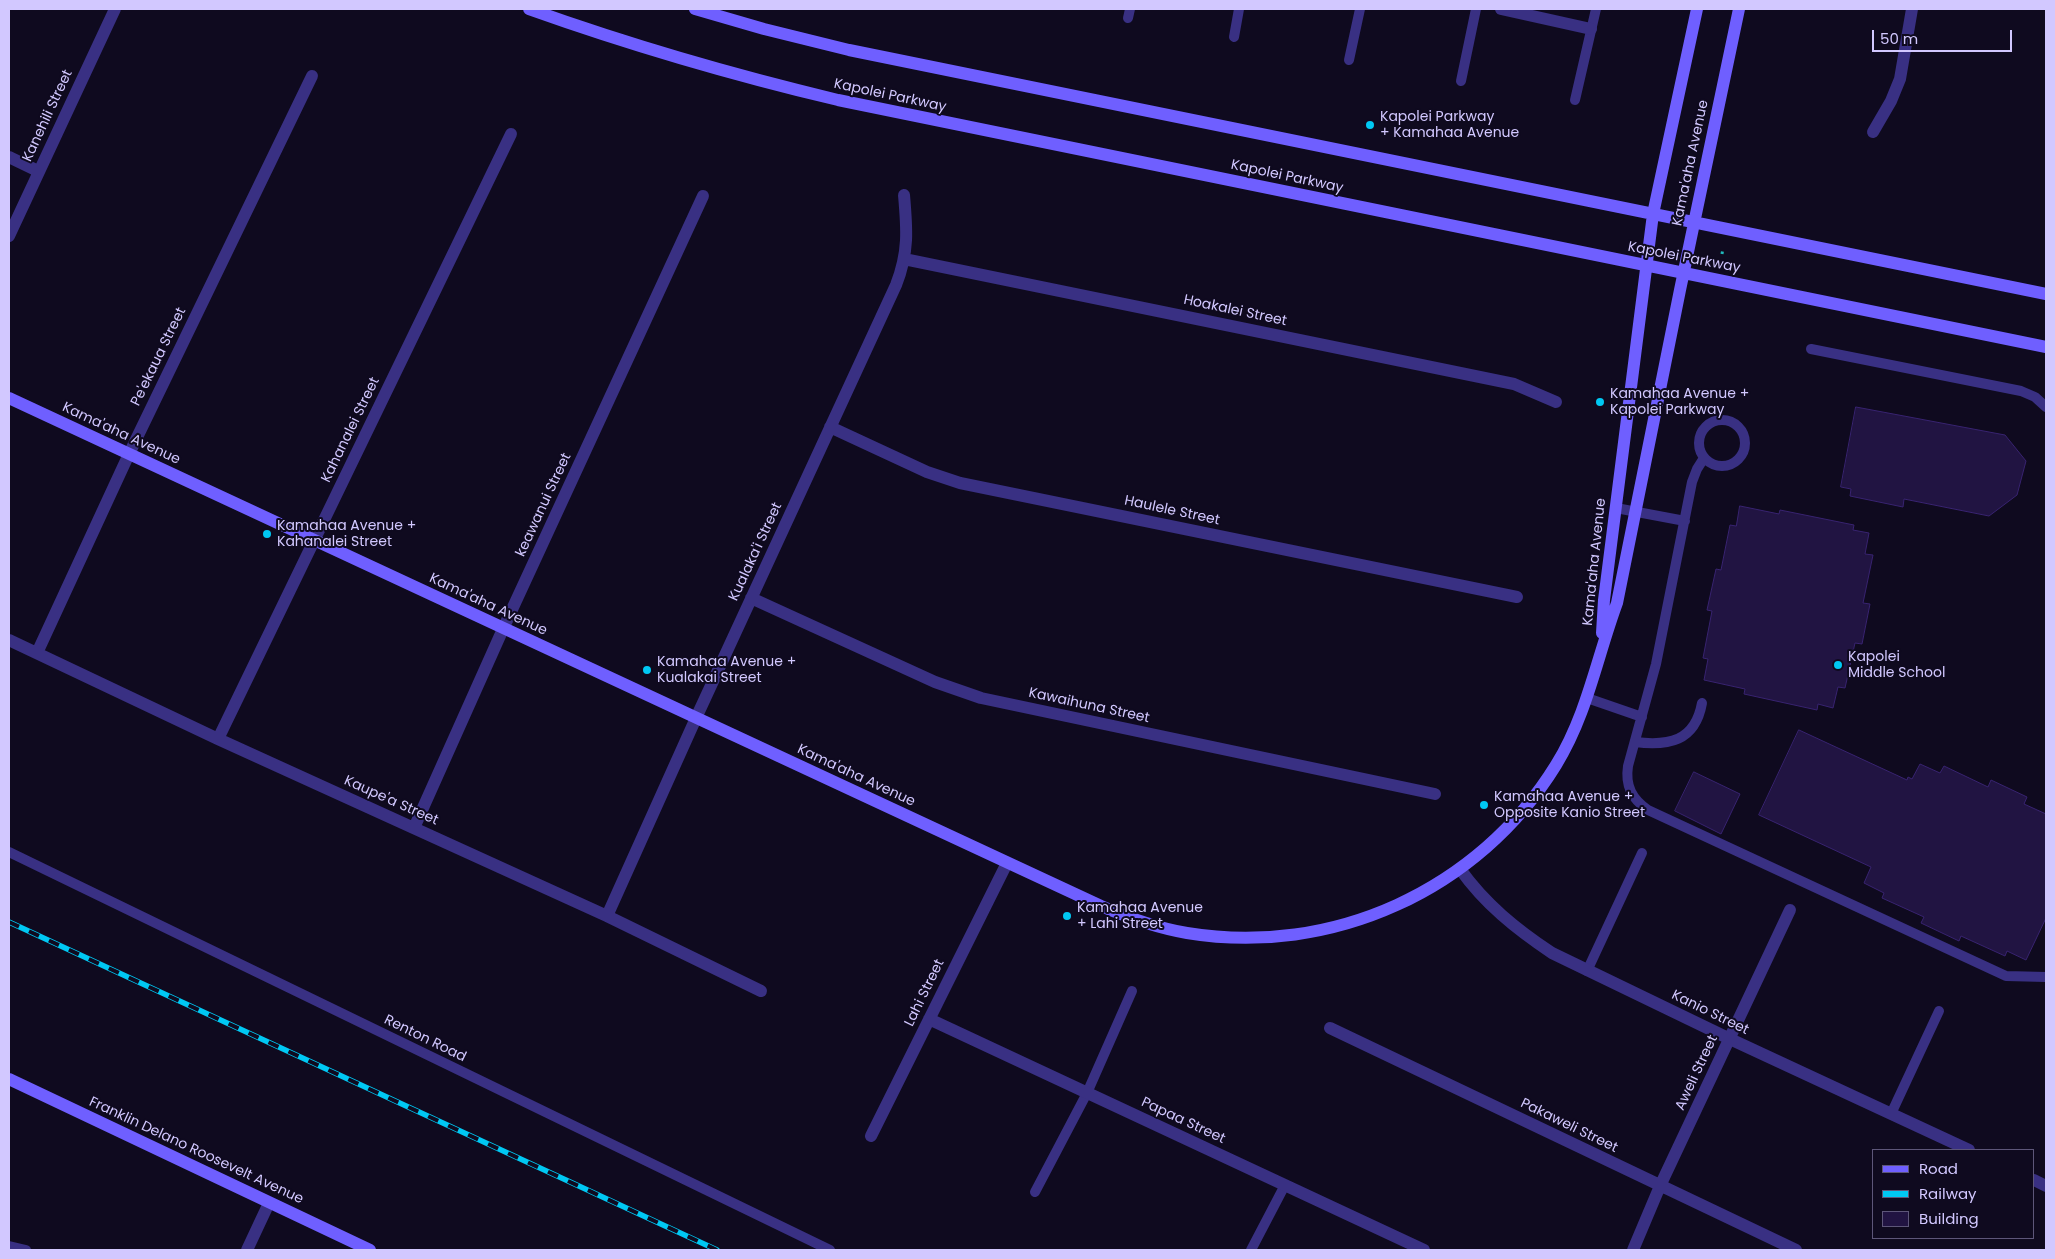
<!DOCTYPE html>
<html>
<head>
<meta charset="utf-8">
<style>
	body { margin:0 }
	#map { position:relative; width:2055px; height:1259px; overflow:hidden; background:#0f0a1f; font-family:Poppins,sans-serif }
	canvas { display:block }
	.frame { position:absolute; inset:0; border:10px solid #d2c8ff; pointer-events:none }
	.legend { position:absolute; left:1872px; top:1149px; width:162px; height:90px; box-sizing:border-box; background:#0f0a1f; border:1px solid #5d5679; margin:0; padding:6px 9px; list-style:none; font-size:15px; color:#d2c8ff }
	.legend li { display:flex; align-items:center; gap:10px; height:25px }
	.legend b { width:25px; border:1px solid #5d5679 }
	.scale { position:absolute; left:1872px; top:30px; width:140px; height:22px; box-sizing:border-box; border:2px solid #d2c8ff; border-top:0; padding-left:6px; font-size:15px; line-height:18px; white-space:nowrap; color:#d2c8ff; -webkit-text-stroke:4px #0f0a1f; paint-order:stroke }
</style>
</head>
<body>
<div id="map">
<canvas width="2055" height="1259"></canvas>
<div class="frame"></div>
<ul class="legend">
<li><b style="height:6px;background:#6f5fff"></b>Road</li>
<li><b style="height:6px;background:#00c8f3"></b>Railway</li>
<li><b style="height:14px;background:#211442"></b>Building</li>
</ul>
<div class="scale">50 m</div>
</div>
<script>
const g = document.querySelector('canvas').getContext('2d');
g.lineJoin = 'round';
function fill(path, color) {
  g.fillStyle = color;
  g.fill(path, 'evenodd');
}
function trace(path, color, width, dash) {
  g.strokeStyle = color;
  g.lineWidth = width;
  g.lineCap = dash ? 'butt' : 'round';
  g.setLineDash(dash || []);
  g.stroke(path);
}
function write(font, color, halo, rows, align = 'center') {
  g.font = font + ' Poppins,sans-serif';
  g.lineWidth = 4;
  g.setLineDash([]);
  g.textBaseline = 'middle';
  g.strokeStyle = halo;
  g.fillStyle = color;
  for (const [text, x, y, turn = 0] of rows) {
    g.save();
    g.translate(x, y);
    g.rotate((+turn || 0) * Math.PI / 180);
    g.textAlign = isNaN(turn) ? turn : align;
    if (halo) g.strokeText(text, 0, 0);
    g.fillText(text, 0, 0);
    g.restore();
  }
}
const building = new Path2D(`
	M1856 407 2005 435 2026 461 2017 495 1989 516 1904 499 1903 507 1850 496 1851 489 1841 487Z
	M1740 506 1779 514 1780 510 1854 525 1853 530 1869 533 1865 554 1873 555 1863 603 1870 604 1862 644 1855 643 1845 688 1838 687 1833 708 1818 704 1817 710 1744 694 1745 689 1704 680 1708 659 1703 658 1712 611 1707 610 1716 569 1721 570 1730 525 1736 526Z
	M1799 730 1907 780 1908 777 1912 779 1920 764 1940 773 1944 766 1988 787 1991 780 2027 797 2024 804 2046 814V918L2026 960 2007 951 2005 956 1961 936 1959 941 1921 923 1924 917 1882 898 1884 893 1864 883 1871 867 1759 815Z
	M1694 772 1740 794 1721 834 1675 811Z`);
const path = new Path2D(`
	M1722 254 1723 248`);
const lane = new Path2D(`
	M1128 18 1130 9
	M1234 37 1239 9
	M1349 60 1360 9
	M1461 81 1476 9
	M1575 100 1596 9
	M1811 349 2021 391 2035 397 2046 407
	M1699 443a23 23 0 1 1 46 0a23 23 0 1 1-46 0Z
	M1704 458 1697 469 1692 482 1656 664 1628 766C1625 786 1632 799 1648 810L2006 976 2046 977
	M1616 508 1685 521
	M1587 698 1642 717
	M1635 742C1668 746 1695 742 1702 703
	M9 852 830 1250
	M1587 971 1642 853
	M1891 1114 1939 1011
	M1035 1192 1087 1093 1132 991
	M9 1246 26 1250
	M1251 1250 1285 1185`);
const street = new Path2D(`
	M1501 9 1591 29
	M1873 132 1891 101 1900 79 1912 9
	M9 157 38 171
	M9 236 115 9
	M904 259 1514 384 1556 402
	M830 427 927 472 960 483 1517 597
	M751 598 935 682 981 698 1435 794
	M9 640 218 739 607 916 761 991
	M37 653 129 454 312 76
	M218 739 511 134
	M414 828 503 629 703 196
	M1460 869C1485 904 1516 929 1552 953L1730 1039 1969 1150
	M607 916 696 718 896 285C909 252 907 229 904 195
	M929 1019 1424 1250
	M1330 1028 1796 1250
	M871 1136 1007 863
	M2034 1180 2046 1186
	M247 1250 269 1203
	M1633 1250 1660 1186 1790 910`);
const secondary = new Path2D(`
	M529 9C630 45 733 75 838 100L2046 347
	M695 9 764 29 849 50 2046 294
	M9 398 1101 906C1129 918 1157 928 1187 933 1332 957 1479 890 1556 765 1587 715 1597 657 1617 603L1680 290 1739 9
	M1602 633 1604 600 1653 214 1697 9
	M9 1079 370 1250`);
const rail = new Path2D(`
	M9 922 717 1250`);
const markers = [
	[1370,125,5,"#00c8f3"],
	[1600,402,5,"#00c8f3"],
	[267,534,5,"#00c8f3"],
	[1838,665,5,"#00c8f3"],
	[647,670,5,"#00c8f3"],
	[1484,805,5,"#00c8f3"],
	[1067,916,5,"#00c8f3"]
];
const streetNames = [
	["Kapolei Parkway",890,96,12],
	["Kanehili Street",48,116,-65],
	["Kama'aha Avenue",1691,163,-78],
	["Kapolei Parkway",1287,177,12],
	["Kapolei Parkway",1684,258,11],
	["Hoakalei Street",1235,311,12],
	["Pe'ekaua Street",159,357,-64],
	["Kahanalei Street",351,430,-64],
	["Kama'aha Avenue",121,434,25],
	["keawanui Street",544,505,-65],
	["Haulele Street",1172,511,12],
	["Kualaka'i Street",756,552,-65],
	["Kama'aha Avenue",1595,562,-84],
	["Kama'aha Avenue",488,605,25],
	["Kawaihuna Street",1089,706,12],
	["Kama'aha Avenue",856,776,25],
	["Kaupe'a Street",391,801,24],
	["Lahi Street",925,993,-64],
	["Kanio Street",1710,1013,26],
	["Renton Road",425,1039,26],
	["Aweli Street",1697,1073,-65],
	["Papaa Street",1183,1121,25],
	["Pakaweli Street",1569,1126,26],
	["Franklin Delano Roosevelt Avenue",196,1151,25]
];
const poiNames = [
	["Kapolei Parkway",1380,117],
	["+ Kamahaa Avenue",1380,133],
	["Kamahaa Avenue +",1610,394],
	["Kapolei Parkway",1610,410],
	["Kamahaa Avenue +",277,526],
	["Kahanalei Street",277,542],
	["Kapolei",1848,657],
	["Middle School",1848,673],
	["Kamahaa Avenue +",657,662],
	["Kualakai Street",657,678],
	["Kamahaa Avenue +",1494,797],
	["Opposite Kanio Street",1494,813],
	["Kamahaa Avenue",1077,908],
	["+ Lahi Street",1077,924]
];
fill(building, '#211442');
trace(building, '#382370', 1);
trace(path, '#20b9bb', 3, [2.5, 4]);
trace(lane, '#393083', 10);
trace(street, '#393083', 12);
trace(secondary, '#6f5fff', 12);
trace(rail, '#00c8f3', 5.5);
trace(rail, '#0f0a1f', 4, [11]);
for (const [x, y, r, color] of markers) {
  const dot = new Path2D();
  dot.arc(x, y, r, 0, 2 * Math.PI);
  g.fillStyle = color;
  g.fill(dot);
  trace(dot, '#0f0a1f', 2);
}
write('14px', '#d2c8ff', '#0f0a1f', streetNames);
write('14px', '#d2c8ff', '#0f0a1f', poiNames, 'left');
</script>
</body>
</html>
